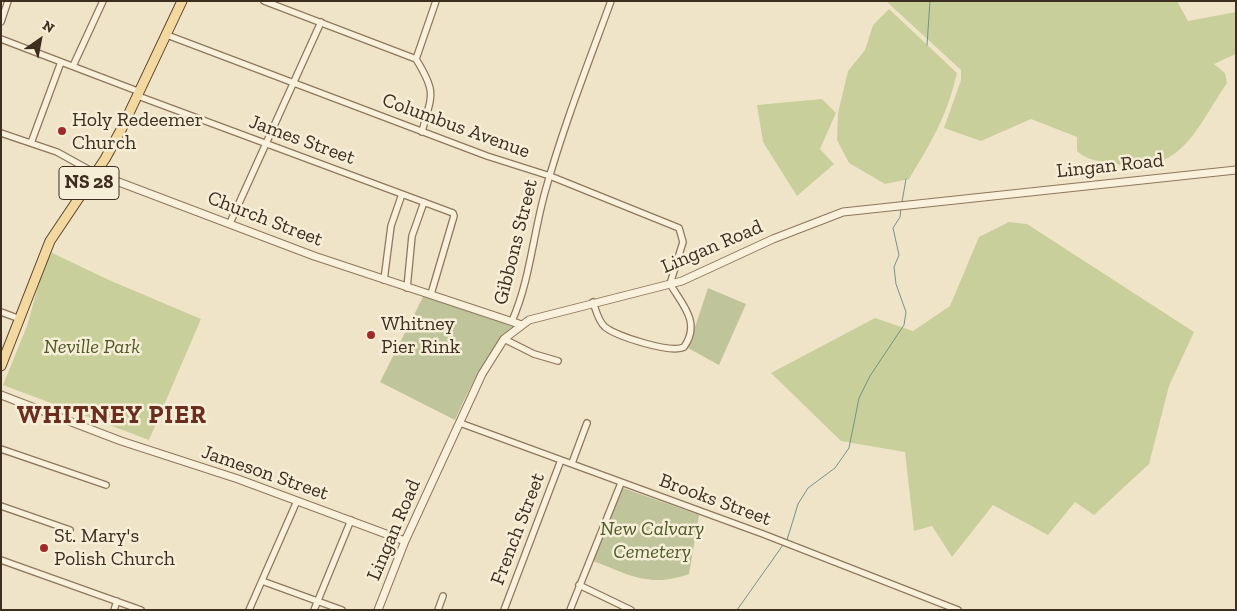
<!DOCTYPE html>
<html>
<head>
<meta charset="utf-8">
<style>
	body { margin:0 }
	#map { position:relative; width:1237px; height:611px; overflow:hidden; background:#f0e4c8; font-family:"Zilla Slab",serif }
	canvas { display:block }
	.frame { position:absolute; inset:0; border:2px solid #3d2e20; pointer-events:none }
	.north { position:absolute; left:15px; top:15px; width:50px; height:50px; -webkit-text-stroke:4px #f7eed8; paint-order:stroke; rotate:33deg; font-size:14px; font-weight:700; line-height:20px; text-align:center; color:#3d2e20 }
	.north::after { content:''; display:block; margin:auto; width:18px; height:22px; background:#3d2e20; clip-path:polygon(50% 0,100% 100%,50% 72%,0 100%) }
</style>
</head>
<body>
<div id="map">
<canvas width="1237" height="611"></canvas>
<div class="frame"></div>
<div class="north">N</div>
</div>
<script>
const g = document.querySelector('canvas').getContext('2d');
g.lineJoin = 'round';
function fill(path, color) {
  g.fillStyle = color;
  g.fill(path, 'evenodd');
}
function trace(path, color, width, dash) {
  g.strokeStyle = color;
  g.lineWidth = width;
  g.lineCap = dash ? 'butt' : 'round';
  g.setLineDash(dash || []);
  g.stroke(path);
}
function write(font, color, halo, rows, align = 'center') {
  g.font = font + ' "Zilla Slab",serif';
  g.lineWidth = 5;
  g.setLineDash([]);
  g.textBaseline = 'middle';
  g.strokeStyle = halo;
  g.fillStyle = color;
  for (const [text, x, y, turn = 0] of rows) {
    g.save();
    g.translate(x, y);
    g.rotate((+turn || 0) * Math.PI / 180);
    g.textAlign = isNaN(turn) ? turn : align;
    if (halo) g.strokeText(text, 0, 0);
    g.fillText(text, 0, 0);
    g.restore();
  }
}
const green = new Path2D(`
	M886 1H1177L1188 21 1236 12V54L1214 64 1225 73 1227 83C1195 130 1182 175 1116 164 1101 161 1087 161 1077 151V137L1031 119 981 141 944 128 961 80V70Z
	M889 9 957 73C947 116 932 141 909 179L885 184 849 163 837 140 838 113 848 71 865 50 873 25Z
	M822 99 836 113 820 149 834 164 797 196 763 142 757 105Z
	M1009 222 1027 224 1194 332 1169 386 1149 464 1094 515 1075 502 1048 535 993 505 952 557 932 526 914 531 905 452 841 441 771 373 875 318 913 331 950 306 979 237Z
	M48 251 109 280 201 319 149 440 3 385 27 326Z`);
const cemetery = new Path2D(`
	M708 288 746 304 719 365 688 348Z
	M424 295 517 328C486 352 471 385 455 420L380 382Z
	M623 488 699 515 689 574C649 588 630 575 593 561Z`);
const stream = new Path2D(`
	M927 45 930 1
	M902 202 906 179
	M787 540 798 504 808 488 835 468 849 448 859 398 870 376 904 325 906 312 896 284 894 267 899 255 893 228 900 217 901 208
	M737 610 783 545`);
const minor = new Path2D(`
	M264 1 416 59
	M1 22 8 1
	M167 35 487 156 550 176 679 228 683 242 670 284C683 305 701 323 684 347 671 354 616 336 605 327 598 321 596 310 593 302
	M1 39 140 92
	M416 59C438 95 431 95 422 132
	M416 59 436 1
	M73 66 103 1
	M138 96 453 213 454 216 431 294
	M1 133 57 152 95 173
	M31 143 61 62
	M230 223 321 22
	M384 280 391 226 402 194
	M407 288 412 236 424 202
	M1 312 20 319
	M512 321C530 280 533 235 545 192 563 127 588 64 611 1
	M504 339 534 354 558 361
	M460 423 763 534 958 610
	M1 449 106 485
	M572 463 587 423
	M1 506 70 530
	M1 560 141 610
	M262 581 342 610
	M579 585 631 610
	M114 610 117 601
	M249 610 297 501
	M314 610 351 520
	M438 610 443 596
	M504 610 561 460
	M570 610 621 483`);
const tertiary = new Path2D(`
	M95 173 314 256 522 325
	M1 395 121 441 238 479 405 541
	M378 610 405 541 482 374 504 339 529 320 682 281 773 239 843 212 1236 170`);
const primary = new Path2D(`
	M1 366 50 241 105 159 122 128 182 1`);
const markers = [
	[62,131,5,"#9e2a2b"],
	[371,335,5,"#9e2a2b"],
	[44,548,5,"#9e2a2b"]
];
const shields = [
	[89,183,60]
];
const shieldNames = [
	["NS 28",89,183]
];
const poiNames = [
	["Holy Redeemer",72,120],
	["Church",72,143],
	["Whitney",381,324],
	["Pier Rink",381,347],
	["St. Mary's",54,536],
	["Polish Church",54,559]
];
const streetNames = [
	["Columbus Avenue",456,126,20],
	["James Street",302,140,20],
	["Lingan Road",1110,166,-6],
	["Church Street",265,219,21],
	["Gibbons Street",516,242,-76],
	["Lingan Road",712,247,-23],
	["Jameson Street",265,473,19],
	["Brooks Street",715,500,20],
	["French Street",518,529,-69],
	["Lingan Road",394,530,-67]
];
const parkNames = [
	["Neville Park",92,347],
	["New Calvary",652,529],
	["Cemetery",652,552]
];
const districtNames = [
	["WHITNEY PIER",112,416]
];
fill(green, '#c9cf9b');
fill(cemetery, '#bfc49a');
trace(stream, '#6f938a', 1);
trace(minor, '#8d765c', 8);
trace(tertiary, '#8d765c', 9);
trace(primary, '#5b4430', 11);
trace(minor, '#faf1dc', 5.5);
trace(tertiary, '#faf1dc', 7);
trace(primary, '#f3d9a0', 9);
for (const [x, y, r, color] of markers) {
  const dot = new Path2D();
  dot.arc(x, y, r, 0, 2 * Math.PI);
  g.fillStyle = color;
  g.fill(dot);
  trace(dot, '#f7eed8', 2);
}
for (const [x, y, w] of shields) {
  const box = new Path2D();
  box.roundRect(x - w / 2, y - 16.5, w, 33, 4);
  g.fillStyle = '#f7eed8';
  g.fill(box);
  trace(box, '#3d2e20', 1);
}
write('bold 19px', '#3d2e20', null, shieldNames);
write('20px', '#3d2e20', '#f7eed8', poiNames, 'left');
write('20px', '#3d2e20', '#f7eed8', streetNames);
write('italic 20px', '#4d5a26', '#f7eed8', parkNames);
g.letterSpacing = '1px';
write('bold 25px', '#6b2e1e', '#f7eed8', districtNames);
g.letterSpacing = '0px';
</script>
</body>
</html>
